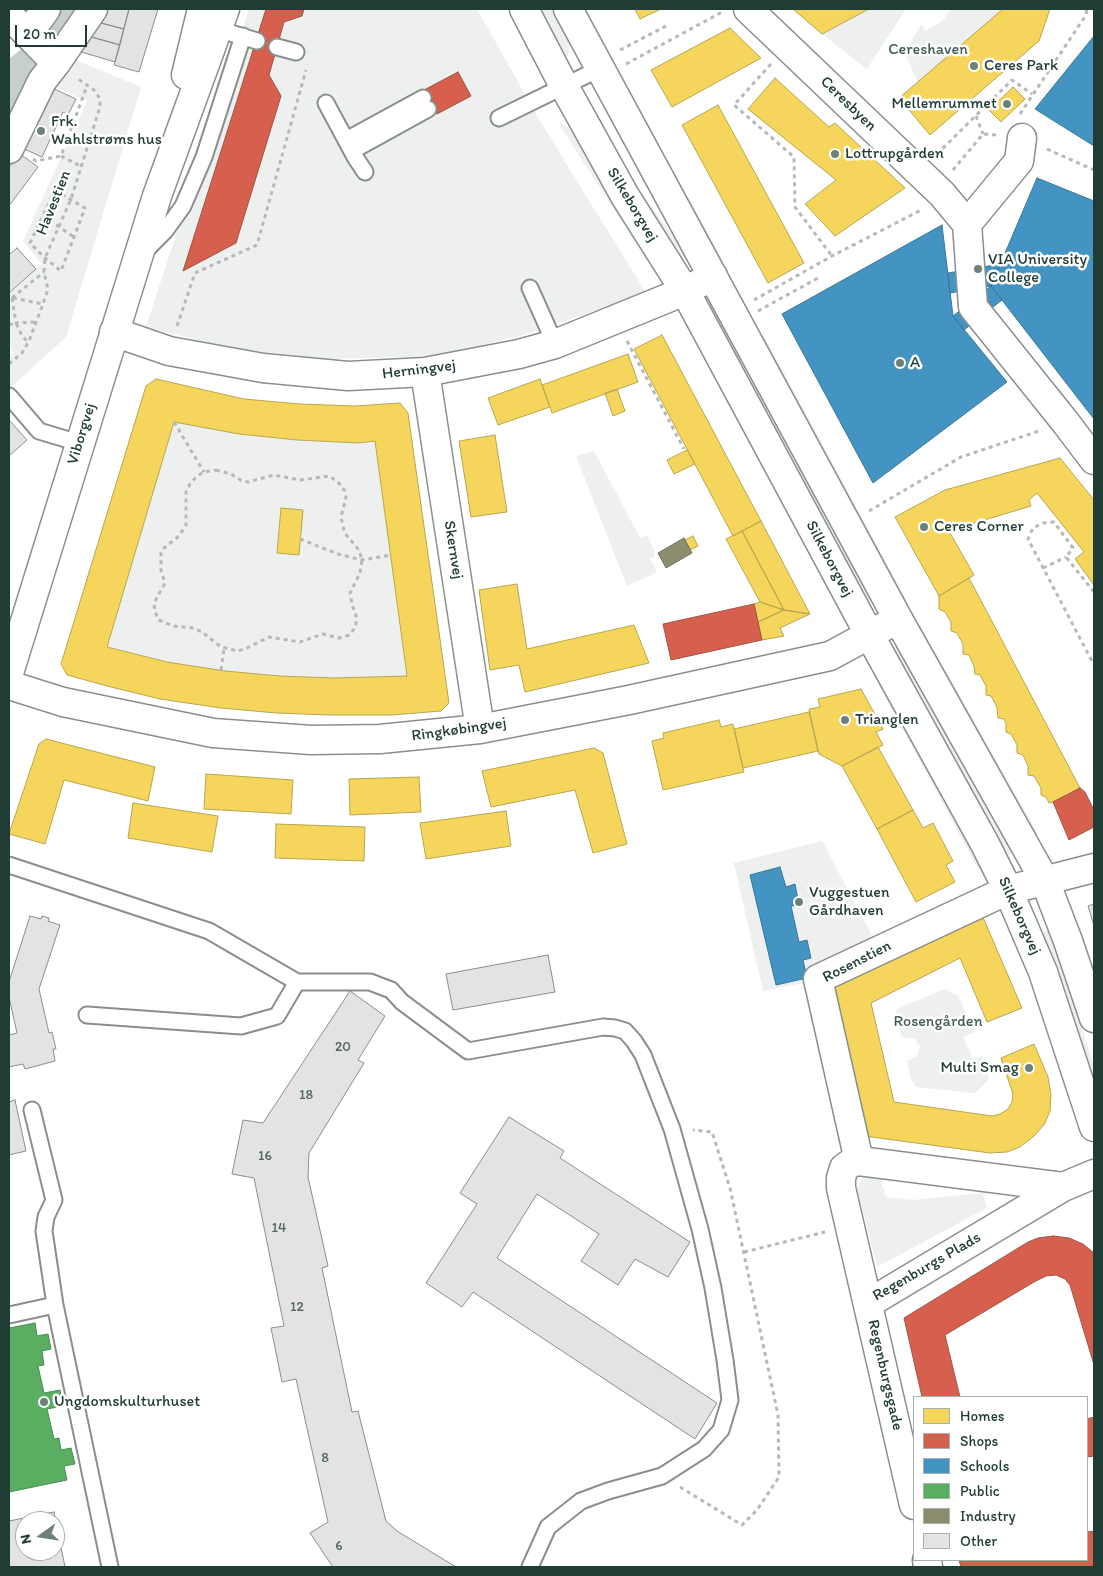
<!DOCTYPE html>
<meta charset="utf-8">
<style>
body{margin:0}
#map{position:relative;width:1103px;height:1576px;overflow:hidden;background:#fff;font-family:Itim,sans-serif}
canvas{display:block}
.frame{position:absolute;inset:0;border:10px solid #1f3d34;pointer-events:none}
.legend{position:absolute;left:913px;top:1396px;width:175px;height:165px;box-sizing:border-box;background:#fff;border:1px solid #a5b1ae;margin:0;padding:6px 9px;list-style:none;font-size:15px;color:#1f3d34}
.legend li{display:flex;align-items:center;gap:10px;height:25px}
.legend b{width:25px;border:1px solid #a5b1ae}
.north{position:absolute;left:15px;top:1511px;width:50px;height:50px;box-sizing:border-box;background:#fff;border:1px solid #a5b1ae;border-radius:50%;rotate:257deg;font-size:14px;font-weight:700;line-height:20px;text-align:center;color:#1f3d34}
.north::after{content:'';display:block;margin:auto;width:18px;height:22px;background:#6d817b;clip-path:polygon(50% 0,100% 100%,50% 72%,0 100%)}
.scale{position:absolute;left:15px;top:25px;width:72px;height:22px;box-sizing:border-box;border:2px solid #1f3d34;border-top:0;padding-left:6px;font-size:15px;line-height:18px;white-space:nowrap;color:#1f3d34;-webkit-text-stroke:4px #fff;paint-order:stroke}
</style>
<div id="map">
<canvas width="1103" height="1576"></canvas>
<div class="frame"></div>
<ul class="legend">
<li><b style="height:14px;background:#f6d55c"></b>Homes</li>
<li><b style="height:14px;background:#d6604d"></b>Shops</li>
<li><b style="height:14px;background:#4393c3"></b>Schools</li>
<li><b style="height:14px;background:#5aae61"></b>Public</li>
<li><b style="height:14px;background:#8c8c6e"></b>Industry</li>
<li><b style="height:14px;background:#e2e3e2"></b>Other</li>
</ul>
<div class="north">N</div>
<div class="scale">20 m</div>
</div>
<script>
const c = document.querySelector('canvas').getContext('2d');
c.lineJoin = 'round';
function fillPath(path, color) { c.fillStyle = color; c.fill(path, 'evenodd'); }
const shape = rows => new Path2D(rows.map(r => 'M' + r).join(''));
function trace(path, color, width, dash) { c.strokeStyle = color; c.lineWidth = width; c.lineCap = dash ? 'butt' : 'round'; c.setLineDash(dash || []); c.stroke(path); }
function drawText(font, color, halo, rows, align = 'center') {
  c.font = font + ' Itim,sans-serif'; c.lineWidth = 5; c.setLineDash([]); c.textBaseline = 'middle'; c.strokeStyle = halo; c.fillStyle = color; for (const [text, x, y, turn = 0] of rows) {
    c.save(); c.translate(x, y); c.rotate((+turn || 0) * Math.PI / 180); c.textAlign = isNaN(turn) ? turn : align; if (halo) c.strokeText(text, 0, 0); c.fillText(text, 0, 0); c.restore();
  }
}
const built = shape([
 [249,9,477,9,540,121,646,293,521,336,434,356,330,359,228,348,146,327],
 [538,9,554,9,569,37,570,44,568,56,564,57],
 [869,9,906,9,867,69,822,34],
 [950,9,1003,9,918,83,905,53,921,24,925,31,943,21],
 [73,59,141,87,66,337,9,389,9,357,14,353,9,345,9,294,42,264,23,241,87,101,51,85],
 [622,77,723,261,724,268,621,78],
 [589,103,592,105,630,176,685,253,686,257,682,260,680,259,645,205],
 [560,122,571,130,577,139,606,190,657,272,656,275,564,132,559,124],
 [711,303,713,303,873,599,868,601,710,309,709,305],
 [763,334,906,599,909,607,905,604,763,341],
 [719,382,848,623,845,620,718,386],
 [174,422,239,434,297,440,358,443,375,441,407,676,334,678,280,676,225,671,167,662,107,647],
 [594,451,640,538,647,535,654,550,655,557,650,559,657,572,627,586,576,456],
 [918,625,920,625,1038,834,1037,835,1035,835],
 [897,645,899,646,1014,853,1005,857,894,650,894,647],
 [872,669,874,669,969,843,979,863,981,869,978,869,873,674],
 [822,841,875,941,809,982,763,991,734,863],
 [1044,931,1049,931,1059,957,1094,1066,1094,1082,1069,1008,1041,934],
 [945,989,958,996,974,1032,963,1037,973,1059,982,1056,989,1079,975,1093,916,1087,911,1079,907,1061,917,1056,920,1046,915,1039,902,1037,895,1017,897,1009],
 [864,1174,879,1175,886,1197,913,1200,983,1193,987,1208,877,1267,857,1188]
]);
const water = shape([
 [59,9,84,9,9,126,9,59,44,31]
]);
const homes = shape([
 [635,9,661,9,640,19,635,9],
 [793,9,869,9,822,34,793,9],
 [1003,9,1050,9,1039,41,930,135,899,98,1003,9],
 [730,28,761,58,672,107,651,70,730,28],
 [775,78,829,127,835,123,905,188,835,236,805,204,836,180,748,109,775,78],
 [1013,87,1025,99,1001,122,989,110,1013,87],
 [718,105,804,263,768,283,682,125,718,105],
 [662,335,761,521,733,536,634,349,662,335],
 [628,354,638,382,552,413,542,385,628,354],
 [156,379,244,399,300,404,355,406,400,403,408,413,449,703,441,711,392,715,329,715,276,713,221,708,160,699,111,687,67,675,61,664,146,386,156,379],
 [174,422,239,434,297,440,358,443,375,441,407,676,334,678,280,676,225,671,167,662,107,647,174,422],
 [540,379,550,407,498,425,488,398,540,379],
 [617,389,625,411,613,416,605,393,617,389],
 [495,435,507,512,471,517,459,441,495,435],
 [687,450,695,464,674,474,667,460,687,450],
 [1060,458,1094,500,1094,585,1075,559,1084,552,1037,493,1029,500,1031,506,958,528,955,522,946,526,974,575,939,596,895,517,945,490,1060,458],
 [281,508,303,510,299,555,277,553,281,508],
 [761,521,810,614,784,610,742,531,761,521],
 [742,531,784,610,760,602,726,539,742,531],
 [693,536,698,546,690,550,685,540,693,536],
 [969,578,1080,788,1053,802,1049,803,1046,797,1041,795,1041,788,1034,776,1028,775,1028,766,1023,755,1017,753,1017,745,1011,734,1006,732,1006,723,1004,719,998,718,997,707,991,696,986,695,986,686,980,675,975,674,974,666,969,655,963,654,963,644,957,633,951,631,951,622,945,612,939,609,939,596,969,578],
 [517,584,527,649,634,625,649,663,525,692,519,665,490,670,479,590,517,584],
 [760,602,784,610,758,622,754,604,760,602],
 [784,610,810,614,780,628,784,636,762,640,758,622,784,610],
 [861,689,883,729,876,732,883,745,842,766,819,754,809,709,820,707,818,699,861,689],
 [809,712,818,751,743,768,734,729,809,712],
 [719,720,721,727,733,724,744,772,663,790,652,741,664,738,663,733,719,720],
 [46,739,155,767,148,801,64,780,45,844,9,834,39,744,46,739],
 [878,747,913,810,877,829,842,766,878,747],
 [594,748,603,753,627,844,593,853,575,790,491,807,482,771,594,748],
 [206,774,293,780,291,814,204,809,206,774],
 [419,777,421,812,350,815,349,779,419,777],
 [133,803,218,816,212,852,128,838,133,803],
 [913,810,923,828,933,823,953,861,946,865,955,882,916,902,877,829,913,810],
 [506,811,511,846,426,859,420,823,506,811],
 [276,824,365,827,364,861,275,858,276,824],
 [979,908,1022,1008,987,1022,960,958,871,1003,894,1102,992,1116,1000,1114,1008,1109,1012,1102,1013,1094,1001,1058,1034,1044,1048,1077,1051,1095,1050,1111,1044,1125,1034,1136,1020,1147,1007,1152,990,1153,864,1136,825,980,979,908]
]);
const shops = shape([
 [266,9,304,9,302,16,284,22,269,75,281,96,236,243,183,271,266,9],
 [458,72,471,96,437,114,424,90,458,72],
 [754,604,762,640,671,660,663,624,754,604],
 [1080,788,1085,792,1094,810,1094,827,1069,840,1053,802,1080,788],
 [1053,1236,1069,1238,1083,1244,1094,1253,1094,1365,1070,1285,1065,1279,1056,1275,1046,1276,1034,1282,945,1335,960,1397,922,1397,904,1318,1028,1242,1038,1238,1053,1236],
 [1094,1417,1094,1456,1087,1457,1087,1419,1094,1417],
 [1094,1531,1094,1567,961,1567,959,1560,1087,1560,1087,1532,1094,1531]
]);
const schools = shape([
 [1094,36,1094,146,1035,109,1094,36],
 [1037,178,1094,201,1094,419,991,286,1037,178],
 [942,225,953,316,1007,382,873,483,782,314,942,225],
 [1000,264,991,286,950,293,948,273,1000,264],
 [991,286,1002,300,964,330,953,316,991,286],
 [780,867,786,887,795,884,799,905,791,906,799,942,807,940,811,958,803,960,807,978,776,985,750,875,780,867]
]);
const public = shape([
 [35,1323,37,1336,48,1334,51,1349,42,1351,44,1365,38,1366,44,1393,60,1390,63,1406,47,1409,54,1439,59,1438,61,1450,71,1448,75,1464,64,1466,67,1480,9,1492,9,1328,35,1323]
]);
const industry = shape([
 [684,538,692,553,666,568,658,553,684,538]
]);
const building = shape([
 [105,9,129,9,124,29,97,22,105,9],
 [129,9,158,9,139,72,114,65,129,9],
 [97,22,124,29,120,45,88,36,97,22],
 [88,36,120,45,115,62,78,51,88,36],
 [48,86,76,99,68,115,63,112,42,157,20,147,48,86],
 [19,153,38,167,9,206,9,167,19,153],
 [17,248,36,269,9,293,9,255,17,248],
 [9,420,27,440,9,456,9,420],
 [1094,904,1094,926,1088,906,1094,904],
 [30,916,41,919,42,916,49,918,48,921,60,925,39,989,49,1033,52,1032,56,1049,53,1049,55,1061,25,1069,23,1064,9,1067,9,1035,17,1033,9,997,9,982,30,916],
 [548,955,555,992,453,1010,446,974,548,955],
 [350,991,385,1016,358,1060,364,1063,309,1153,308,1177,328,1266,322,1268,352,1412,358,1411,386,1521,397,1531,456,1567,333,1567,310,1533,328,1522,296,1379,282,1382,271,1328,284,1326,254,1178,232,1174,243,1120,263,1123,350,991],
 [15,1100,26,1151,9,1155,9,1102,15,1100],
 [509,1117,564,1151,560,1158,690,1242,668,1277,635,1259,618,1285,581,1261,599,1234,537,1194,497,1258,717,1403,695,1439,473,1292,462,1307,426,1283,477,1204,460,1193,509,1117],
 [54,1512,65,1567,9,1567,9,1521,54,1512],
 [25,1521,55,1521,55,1551,25,1551,25,1521]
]);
const path = shape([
 [620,50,666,26],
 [626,64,724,11],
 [771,64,734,105,794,157,795,207,832,256],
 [1020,114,1086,15,1087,9],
 [976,116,983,134],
 [1047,149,1094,170],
 [937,154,1012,80,1032,94],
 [61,156,82,167],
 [33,159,36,161,61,156,87,86],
 [953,170,983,134,997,135],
 [55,190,85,208,61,271,45,258,30,243,55,190],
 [43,216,74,237],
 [12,298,16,323,35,322],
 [12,298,44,272],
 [13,298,43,304],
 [754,300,832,256,923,209],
 [758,311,818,278],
 [9,325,16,323,22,336,28,342],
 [177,326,195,273,257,245,306,70],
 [627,341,684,449],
 [9,364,22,353,29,341,43,304,48,289,44,272,45,258,71,199,100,107,100,99,94,90,77,78],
 [174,422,204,472],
 [216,470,231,474,242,481,248,482,274,475,300,480,329,476,338,482,345,491,346,497,341,517,344,530,347,536,359,550,362,560,360,573,350,593,352,604,357,618,355,628,349,635,339,638,323,634,300,642,269,637,247,648,238,651,221,647,202,632,194,628,173,626,159,620,155,612,154,603,165,583,161,571,161,553,164,548,179,536,186,525,186,492,190,484,197,476,204,472,216,470],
 [869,511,961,457,1039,431],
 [300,539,338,554,362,560,391,555],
 [1043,568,1066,557],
 [1094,592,1066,557,1073,548,1054,522,1043,523,1033,528,1028,539,1094,665],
 [221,670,224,649],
 [744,1252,825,1232],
 [680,1487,742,1525,757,1510,779,1477,778,1415,730,1188,712,1132,693,1130]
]);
const lane = shape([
 [211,27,257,41],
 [277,47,296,52],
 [326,103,355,157,365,172],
 [499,118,601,68],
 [346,140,423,98],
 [352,151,428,109],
 [144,252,165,231,183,206,204,157,243,36],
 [530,288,555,344],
 [9,396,39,431,79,443],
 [9,865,209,931,297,982,370,982,391,990,402,1002,468,1051,603,1027,615,1028,625,1031,634,1041,643,1055,672,1129,700,1229,713,1288,725,1360,730,1400,721,1430,704,1449,662,1476,608,1491,581,1501,548,1527,530,1567],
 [87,1015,241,1026,277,1016,297,982],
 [32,1110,54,1200,46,1217,44,1231,55,1305,110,1567],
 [9,1315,55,1305]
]);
const street = shape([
 [748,9,942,194,967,224,973,307,1066,423,1094,460],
 [9,15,56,63,42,81,9,149],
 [28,34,46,9],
 [56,63,93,9],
 [967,224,1019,161,1022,138],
 [114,332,169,351,263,368,348,376,425,372,519,354,555,344,685,291,713,276],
 [425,372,480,729],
 [9,685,63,702,213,733,311,740,380,739,480,729,629,700,830,656,898,619],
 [859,1161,818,979,1008,890,1094,868],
 [869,1303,1063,1187,1094,1174],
 [914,1505,841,1188,841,1178,844,1168,851,1163,859,1161,1063,1187],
 [927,1560,928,1567]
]);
const secondary = shape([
 [524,9,564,86,625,196,685,291,869,634,985,844,1008,890,1043,972,1094,1127],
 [568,9,898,619,1045,881,1068,941,1094,1018],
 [186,75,202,9],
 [9,673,157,196,225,9]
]);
const markers = [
 [974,66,5,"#6d817b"],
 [1007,104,5,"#6d817b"],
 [41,131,5,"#6d817b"],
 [835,154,5,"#6d817b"],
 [978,269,5,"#6d817b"],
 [900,363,5,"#6d817b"],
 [924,527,5,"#6d817b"],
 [845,720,5,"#6d817b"],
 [799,902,5,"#6d817b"],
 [1029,1068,5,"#6d817b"],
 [44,1402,5,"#6d817b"]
];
const numberNames = [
 ["20",343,1047],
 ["18",306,1095],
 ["16",265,1156],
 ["14",279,1228],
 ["12",297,1307],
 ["8",325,1458],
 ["6",339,1546]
];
const parkNames = [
 ["Cereshaven",928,50],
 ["Rosengården",938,1022]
];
const poiNames = [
 ["Ceres Park",984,66],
 ["Mellemrummet",997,104,"right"],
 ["Frk.",51,122],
 ["Wahlstrøms hus",51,140],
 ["Lottrupgården",845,154],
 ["VIA University",988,260],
 ["College",988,278],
 ["A",910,363],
 ["Ceres Corner",934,527],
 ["Trianglen",855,720],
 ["Vuggestuen",809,893],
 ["Gårdhaven",809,911],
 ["Multi Smag",1019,1068,"right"],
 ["Ungdomskulturhuset",54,1402]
];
const streetNames = [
 ["Ceresbyen",848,104,44],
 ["Havestien",54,203,-68],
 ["Silkeborgvej",632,205,59],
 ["Herningvej",419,370,-7],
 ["Viborgvej",82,434,-73],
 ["Skernvej",453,550,81],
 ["Silkeborgvej",829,559,62],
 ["Ringkøbingvej",459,730,-8],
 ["Silkeborgvej",1019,916,66],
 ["Rosenstien",857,962,-27],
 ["Regenburgs Plads",927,1267,-30],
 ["Regenburgsgade",885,1375,77]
];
fillPath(built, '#edf0ef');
fillPath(water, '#c7cfcd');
fillPath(homes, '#f6d55c');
trace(homes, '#b6a750', 1);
fillPath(shops, '#d6604d');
trace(shops, '#9f5646', 1);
fillPath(schools, '#4393c3');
trace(schools, '#387998', 1);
fillPath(public, '#5aae61');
trace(public, '#488c54', 1);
fillPath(industry, '#8c8c6e');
trace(industry, '#6b745d', 1);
fillPath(building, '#e2e3e2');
trace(building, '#898f8d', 1);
trace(lane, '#898f8d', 19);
trace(street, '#898f8d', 31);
trace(secondary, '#898f8d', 31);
trace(path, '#b6b9b8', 3, [4, 4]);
trace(lane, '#fff', 15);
trace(street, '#fff', 28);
trace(secondary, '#fff', 28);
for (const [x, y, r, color] of markers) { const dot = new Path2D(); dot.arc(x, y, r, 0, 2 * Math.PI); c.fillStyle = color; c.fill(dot); trace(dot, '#fff', 2); }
drawText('14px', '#506660', null, numberNames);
drawText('16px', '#455e57', '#fff', parkNames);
drawText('16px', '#1f3d34', '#fff', poiNames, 'left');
drawText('16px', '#1f3d34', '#fff', streetNames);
</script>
